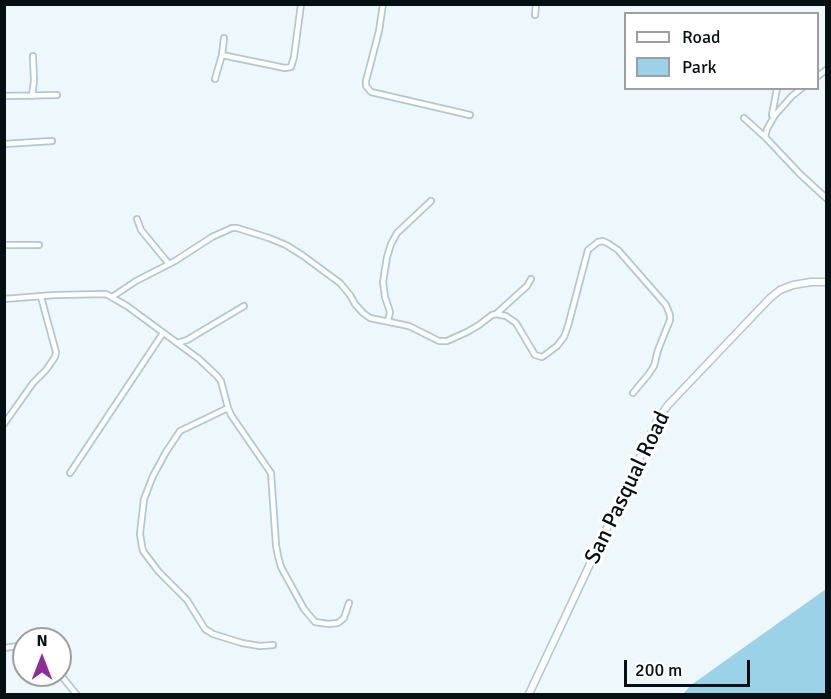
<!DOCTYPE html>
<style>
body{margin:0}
#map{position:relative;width:831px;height:699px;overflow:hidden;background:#eef8fc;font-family:Signika,sans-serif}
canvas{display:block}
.frame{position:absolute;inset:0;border:6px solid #060f12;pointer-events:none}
.legend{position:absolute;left:624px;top:12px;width:195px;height:78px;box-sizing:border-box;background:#fff;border:2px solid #9b9fa0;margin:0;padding:8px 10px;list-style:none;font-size:18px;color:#060f12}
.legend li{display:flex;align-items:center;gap:12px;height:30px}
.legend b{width:30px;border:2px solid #9b9fa0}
.north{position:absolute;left:12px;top:627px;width:60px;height:60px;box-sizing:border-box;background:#fff;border:2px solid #9b9fa0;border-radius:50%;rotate:0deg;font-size:16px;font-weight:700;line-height:24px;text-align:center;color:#060f12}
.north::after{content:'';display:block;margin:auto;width:21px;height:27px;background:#8e2e97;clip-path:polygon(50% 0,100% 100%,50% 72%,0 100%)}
.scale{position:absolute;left:624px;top:660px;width:126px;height:27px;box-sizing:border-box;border:3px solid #060f12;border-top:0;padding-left:8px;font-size:18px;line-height:21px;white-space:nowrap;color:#060f12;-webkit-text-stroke:4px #fff;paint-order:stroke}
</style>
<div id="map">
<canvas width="831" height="699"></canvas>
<div class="frame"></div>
<ul class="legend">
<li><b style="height:8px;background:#fff"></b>Road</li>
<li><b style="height:16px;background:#9cd2e8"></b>Park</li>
</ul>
<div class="north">N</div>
<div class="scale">200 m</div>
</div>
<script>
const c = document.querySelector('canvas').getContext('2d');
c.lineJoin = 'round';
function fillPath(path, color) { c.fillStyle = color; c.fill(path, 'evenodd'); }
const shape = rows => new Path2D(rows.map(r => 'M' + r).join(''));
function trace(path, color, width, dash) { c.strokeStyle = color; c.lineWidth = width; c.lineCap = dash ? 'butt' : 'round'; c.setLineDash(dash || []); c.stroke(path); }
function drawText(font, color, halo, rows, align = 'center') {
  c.font = font + ' Signika,sans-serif'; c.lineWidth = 6; c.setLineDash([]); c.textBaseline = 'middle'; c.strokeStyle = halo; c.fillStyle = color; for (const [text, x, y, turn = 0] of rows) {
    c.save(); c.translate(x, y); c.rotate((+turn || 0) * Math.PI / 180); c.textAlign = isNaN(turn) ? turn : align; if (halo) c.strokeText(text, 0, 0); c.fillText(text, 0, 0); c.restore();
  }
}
const green = shape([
 [826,589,826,694,683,694,691,685]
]);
const minor = shape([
 [383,4,379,31,366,81,366,86,371,92,470,115],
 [535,15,536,4],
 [222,55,285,68,291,67,294,57,301,4],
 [818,76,826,70],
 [215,79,222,55,224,38],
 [802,88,792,96,775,115,767,129,765,137,800,174,826,198],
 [4,96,57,95],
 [32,96,34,81,33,56],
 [772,115,777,88],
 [744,118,765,137],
 [4,144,52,141],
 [137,219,141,230,169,264],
 [4,245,39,245],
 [112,297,136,281,175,261,212,237,232,228,237,228,269,238,286,245,302,255,340,283,350,295,355,304,363,313,370,318,409,326,439,341,447,341,467,332,479,325,492,315,496,314,527,286,531,279],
 [4,299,55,295,106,294,127,306,199,359,217,376,221,381,228,408,231,415,271,473,276,545,278,556,281,567,304,609,315,622,329,624,338,623,344,618,349,603],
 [496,314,506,316,516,323,535,355,542,357,549,352,557,346,564,337,568,326,588,250,598,242,603,241,609,244,618,250,666,305,670,315,670,320,658,350,654,366,648,375,633,393],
 [388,321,390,312,385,297,383,282,387,257,391,244,397,233,431,201],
 [177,343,187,340,244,306],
 [228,408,180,431,166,452,153,476,144,499,140,534,142,546,143,551,159,572,187,600,205,629,213,634,242,643,260,646,273,645],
 [4,424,33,383,46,370,55,357,56,352,41,297],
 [70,473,163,333],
 [4,648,24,645],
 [60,674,76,694]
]);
const major = shape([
 [529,694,658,419,668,405,770,298,780,290,793,285,811,282,826,282]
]);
const streetNames = [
 ["San Pasqual Road",628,488,-64]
];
fillPath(green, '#9cd2e8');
trace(minor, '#afc8d2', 8);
trace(major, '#afc8d2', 9);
trace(minor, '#fff', 4.5);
trace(major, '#fff', 6);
drawText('22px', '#060f12', '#fff', streetNames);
</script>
